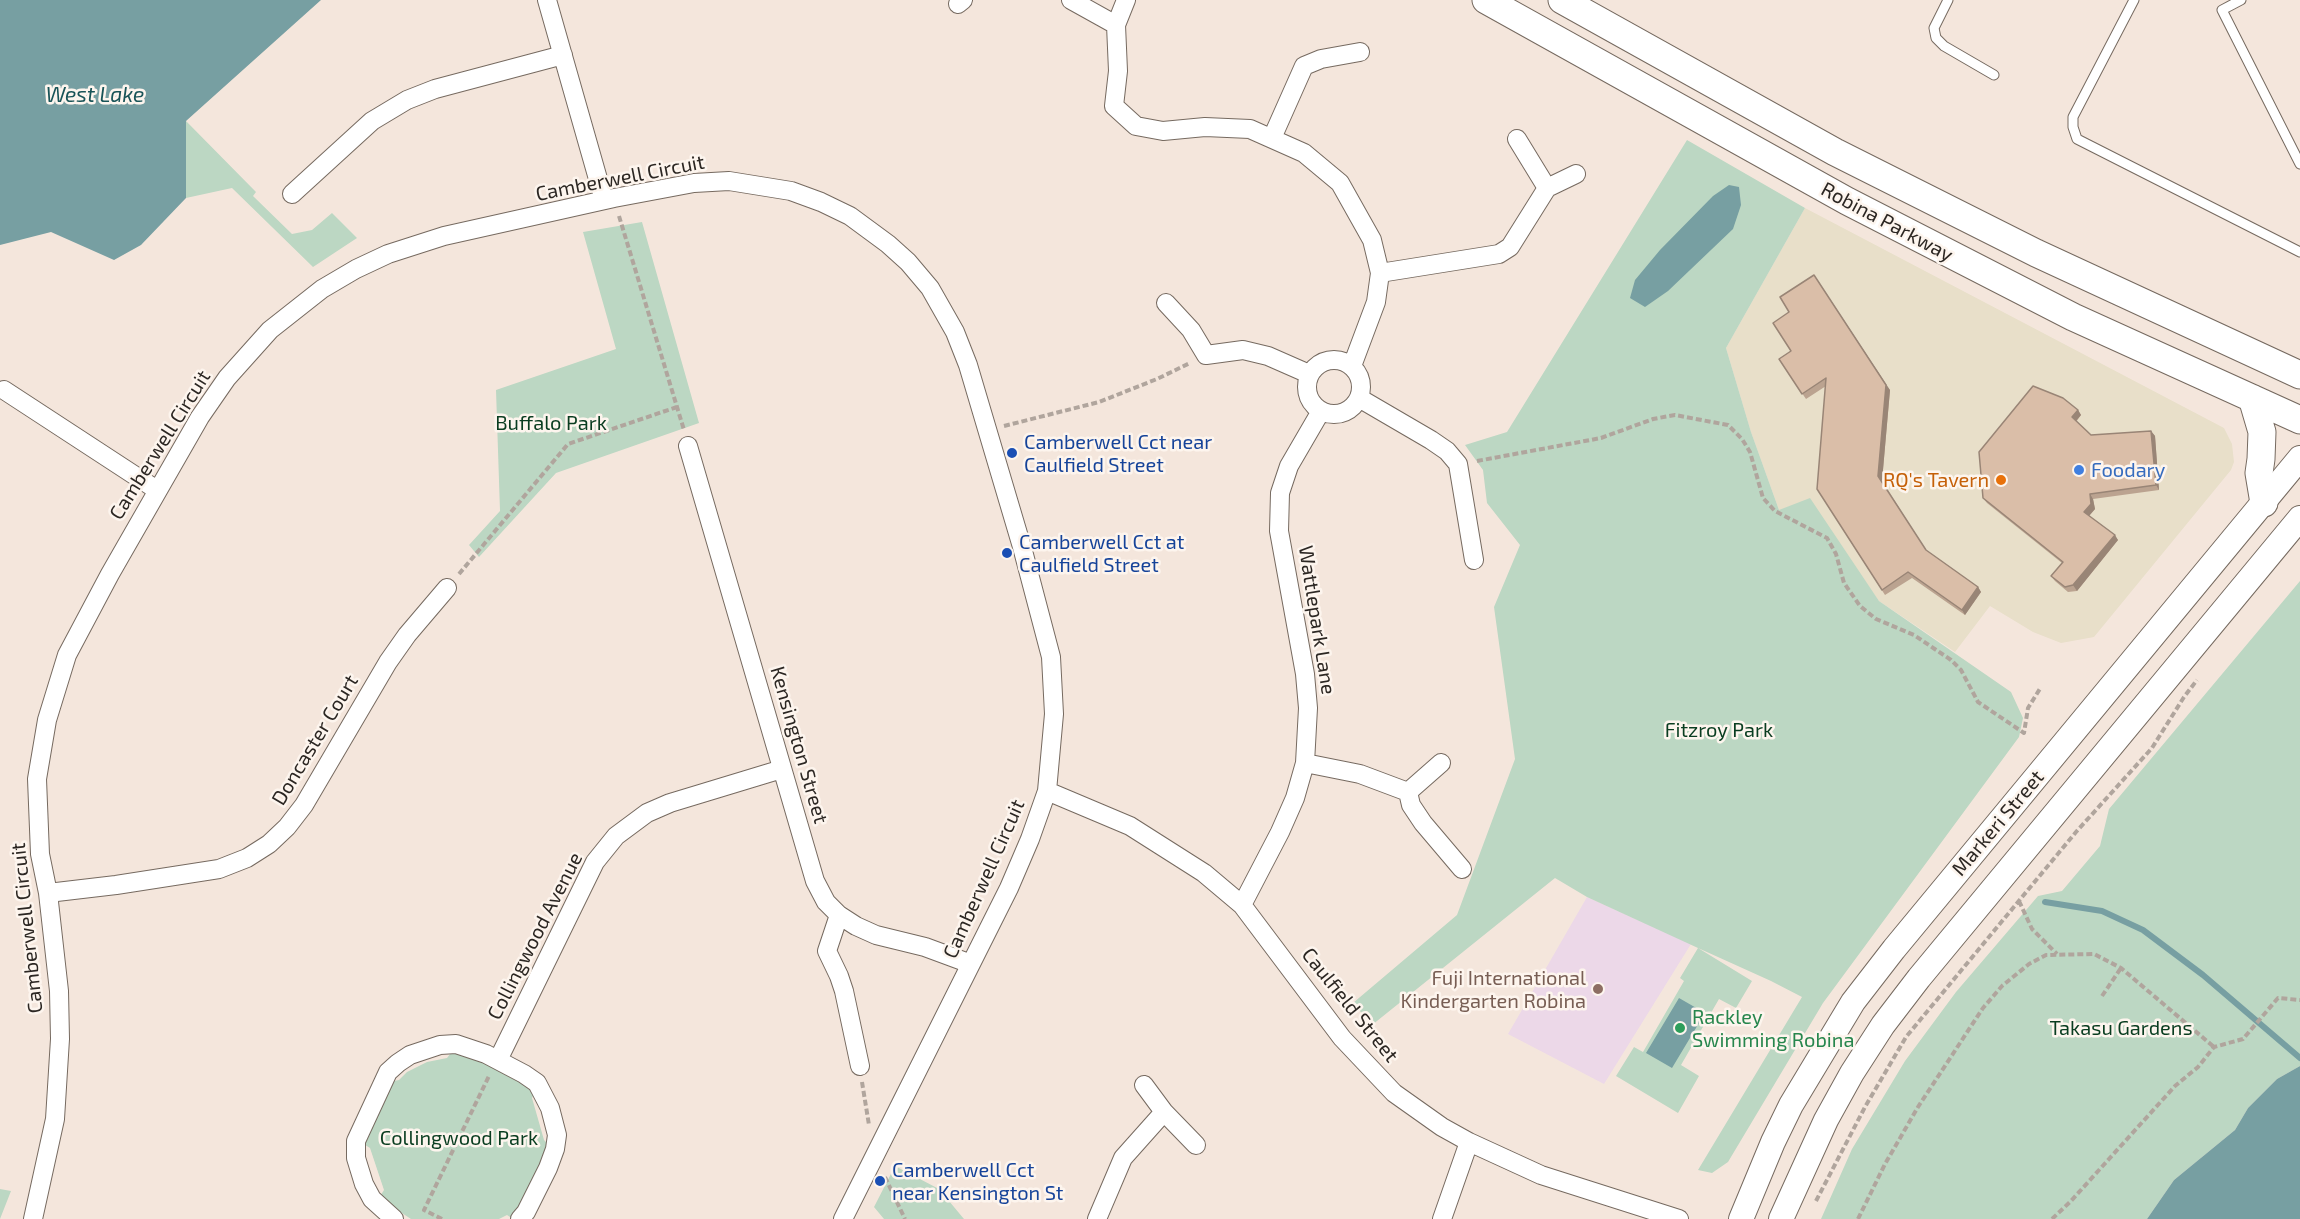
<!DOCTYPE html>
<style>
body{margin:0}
canvas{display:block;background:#f4e6dc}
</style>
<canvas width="2300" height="1219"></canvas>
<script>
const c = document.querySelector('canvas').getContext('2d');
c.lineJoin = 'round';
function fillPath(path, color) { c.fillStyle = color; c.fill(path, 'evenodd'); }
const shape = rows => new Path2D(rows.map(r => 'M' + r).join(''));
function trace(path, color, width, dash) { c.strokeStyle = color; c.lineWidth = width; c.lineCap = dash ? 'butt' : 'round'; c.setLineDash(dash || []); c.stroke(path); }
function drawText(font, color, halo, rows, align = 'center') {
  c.font = font + ' "Exo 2",sans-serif'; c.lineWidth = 5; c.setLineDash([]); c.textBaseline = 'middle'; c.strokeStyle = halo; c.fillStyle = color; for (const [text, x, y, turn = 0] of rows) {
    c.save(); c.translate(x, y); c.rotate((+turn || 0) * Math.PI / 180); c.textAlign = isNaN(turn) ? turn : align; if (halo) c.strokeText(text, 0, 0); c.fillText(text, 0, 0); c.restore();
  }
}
const commercial = shape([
 [1805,208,2224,428,2232,444,2234,462,2231,470,2094,637,2061,643,2033,632,1990,606,1955,652,1879,601,1864,580,1779,510,1751,432,1726,348]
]);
const education = shape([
 [1587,897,1691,944,1604,1084,1508,1034]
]);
const green = shape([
 [186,121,256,192,253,196,292,234,312,230,332,213,357,238,313,267,232,188,186,198],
 [1687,140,1805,208,1726,348,1751,432,1779,510,1810,498,1879,601,2011,692,2023,718,2019,737,1823,1003,1728,1162,1712,1173,1698,1170,1802,997,1771,981,1698,948,1752,981,1736,1008,1719,999,1681,1065,1699,1076,1678,1113,1616,1076,1634,1047,1643,1052,1684,981,1680,978,1698,948,1587,897,1555,878,1372,1025,1353,1003,1457,915,1515,759,1494,607,1520,545,1487,503,1483,470,1465,445,1507,432],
 [642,222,699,423,556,473,479,557,469,545,500,511,496,390,616,349,583,232],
 [2300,581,2300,1066,2277,1079,2248,1108,2235,1130,2174,1180,2147,1219,1821,1219,1852,1149,1905,1061,1956,992,2038,896,2062,891,2100,846,2109,809],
 [454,1049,512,1073,535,1092,532,1098,544,1140,550,1146,513,1219,507,1215,499,1219,411,1219,379,1198,384,1190,370,1148,362,1143,389,1082,399,1080,407,1072,427,1062,447,1058],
 [895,1166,939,1189,964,1219,884,1219,874,1207],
 [0,1189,11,1191,0,1219]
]);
const water = shape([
 [0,0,321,0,186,121,186,198,141,245,114,260,51,232,0,245],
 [1729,185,1739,187,1741,205,1733,229,1668,291,1645,307,1630,298,1635,280,1660,250,1713,196],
 [1679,998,1705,1013,1672,1068,1646,1053],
 [2300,1066,2300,1219,2147,1219,2174,1180,2235,1130,2248,1108,2277,1079]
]);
const stream = shape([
 [2045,902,2102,911,2143,930,2203,975,2300,1058]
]);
const path = shape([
 [619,216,684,430],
 [1004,426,1099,402,1157,379,1190,363],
 [1477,461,1601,438,1653,419,1675,415,1728,425,1742,439,1750,452,1763,498,1775,511,1827,538,1836,554,1844,583,1860,606,1876,619,1914,635,1951,660,1961,670,1978,702,2024,733,2028,708,2041,687],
 [459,574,568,444,677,407],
 [2019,901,2032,929,2057,954],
 [2102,996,2121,968],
 [862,1082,869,1125],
 [885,1177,905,1219],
 [1816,1201,1865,1107,1906,1037,2076,832,2152,748,2184,697,2197,680],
 [442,1219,424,1210,489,1076],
 [1858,1219,1885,1164,1918,1107,1983,1008,2002,986,2029,964,2046,955,2094,954,2121,968,2214,1047],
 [2052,1219,2071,1201,2175,1086,2198,1067,2214,1047,2243,1039,2278,998,2300,1000]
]);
const lane = shape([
 [1948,0,1934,28,1936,38,1944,46,1994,75],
 [2134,0,2073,117,2073,127,2077,139,2300,252],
 [2241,0,2222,10,2300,164]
]);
const street = shape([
 [547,0,604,200],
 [1071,0,1116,25],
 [1126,0,1116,25,1118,71,1114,106,1136,126,1163,131,1205,127,1250,129,1304,153,1340,183,1372,240,1380,273,1376,302,1352,366],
 [958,4,963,0],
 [1272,138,1304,66,1321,59,1360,52],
 [1547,188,1576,174],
 [292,194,372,121,407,100,435,89,563,55],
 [1380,273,1499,254,1510,247,1547,188,1517,139],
 [1166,303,1191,330,1206,355,1243,350,1268,356,1309,374],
 '1307 387a27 27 0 1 1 54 0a27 27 0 1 1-54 0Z',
 [4,390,157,490],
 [1359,398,1431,440,1447,451,1458,464,1474,560],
 [688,446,815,881,826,902,839,915,856,926,876,935,925,947,971,964],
 [1305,763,1360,774,1408,792,1411,805,1423,823,1462,869],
 [1047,791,1130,826,1204,873,1242,905,1342,1038,1394,1093,1442,1127,1469,1142,1541,1175,1679,1219],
 [1408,792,1441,763],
 [48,893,116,885,219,869,247,858,269,844,287,827,304,805,388,662,407,635,447,588],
 [1242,905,1280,832,1295,798,1305,763,1308,708,1305,674,1279,531,1280,493,1289,466,1321,411],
 [839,915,827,951,839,976,844,991,860,1066],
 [498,1060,595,862,616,836,647,813,670,803,782,769],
 [1144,1085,1164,1112,1196,1145],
 [33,1219,55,1119,60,1039,59,991,48,893,40,854,37,779,47,720,67,655,110,574,200,417,227,378,270,330,322,289,356,269,388,254,444,236,614,198,694,183,729,181,791,191,821,202,850,216,888,244,908,262,930,288,955,332,968,365,1022,547,1051,657,1054,714,1047,791,1030,839,1009,888,843,1219],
 [394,1219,372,1199,364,1184,356,1158,356,1141,388,1072,398,1063,410,1055,440,1045,456,1044,486,1054,524,1074,537,1083,550,1108,557,1135,555,1149,548,1168,526,1212,520,1219],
 [1097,1219,1123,1158,1164,1112],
 [1442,1219,1469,1142]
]);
const secondary = shape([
 [1741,1219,1773,1142,1791,1105,1853,1002,1894,949,2300,458],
 [1781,1219,1826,1120,1852,1073,1883,1025,1919,978,2300,518]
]);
const primary = shape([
 [1486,0,1847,201,2073,317,2300,420],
 [1562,0,1835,152,2036,253,2300,375],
 [2252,398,2262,432,2261,459,2259,473,2264,503]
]);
const wall = shape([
 [1789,312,1890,390,1882,481,1926,550,1978,587,1981,592,1965,615,1912,578,1885,595,1817,489,1826,386,1806,399,1779,359,1791,351],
 [2078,410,2081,415,2076,422,2091,435,2151,431,2155,436,2159,490,2093,499,2095,509,2089,516,2118,540,2077,591,2068,592,2055,581,2051,576,2062,563,1987,503,1983,498]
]);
const shadedWall = shape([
 [1814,275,1890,390,1882,481,1878,476],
 [2078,410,2081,415,2075,422,2072,417],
 [2151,431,2155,436,2159,490,2156,485],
 [2090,494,2093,499,2095,509,2088,517,2084,512],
 [2115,535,2118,540,2077,591,2073,585],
 [1978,587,1981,592,1965,615,1962,610]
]);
const building = shape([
 [1814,275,1886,385,1878,476,1926,550,1978,587,1962,610,1908,572,1882,590,1817,489,1826,378,1802,394,1779,359,1791,351,1773,323,1789,312,1780,297,1814,275],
 [2033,386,2063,398,2078,410,2072,417,2091,435,2151,431,2156,485,2090,494,2091,504,2084,512,2115,535,2073,585,2065,587,2051,576,2063,562,1983,498,1979,452,2033,386]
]);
const markers = [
 [1012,453,6,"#1a4fb4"],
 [2079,470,6,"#3f7fe0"],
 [2001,480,6,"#e8710a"],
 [1007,553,6,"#1a4fb4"],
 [1598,989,6,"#8d6e63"],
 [1680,1028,6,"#2e9e5b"],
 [880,1181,6,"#1a4fb4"]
];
const streetNames = [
 ["Camberwell Circuit",620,178,-11],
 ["Robina Parkway",1887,222,28],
 ["Camberwell Circuit",160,445,-58],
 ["Wattlepark Lane",1317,620,81],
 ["Doncaster Court",315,740,-59],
 ["Kensington Street",799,745,74],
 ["Markeri Street",1998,823,-50],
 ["Camberwell Circuit",984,879,-66],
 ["Camberwell Circuit",27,928,-96],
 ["Collingwood Avenue",535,936,-63],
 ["Caulfield Street",1350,1005,51]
];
const parkNames = [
 ["Buffalo Park",551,423],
 ["Fitzroy Park",1719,730],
 ["Takasu Gardens",2121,1028],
 ["Collingwood Park",459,1138]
];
const transitNames = [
 ["Camberwell Cct near",1024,442],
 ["Caulfield Street",1024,465],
 ["Camberwell Cct at",1019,542],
 ["Caulfield Street",1019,565],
 ["Camberwell Cct",892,1170],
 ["near Kensington St",892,1193]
];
const shopNames = [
 ["Foodary",2091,470]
];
const foodNames = [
 ["RQ's Tavern",1989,480]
];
const educationNames = [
 ["Fuji International",1586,978],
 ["Kindergarten Robina",1586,1001]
];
const leisureNames = [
 ["Rackley",1692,1017],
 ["Swimming Robina",1692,1040]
];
const waterNames = [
 ["West Lake",95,95]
];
fillPath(commercial, '#e8dfc9');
fillPath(education, '#ecd8e8');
fillPath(green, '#bcd7c3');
fillPath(water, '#779fa2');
trace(stream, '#779fa2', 6);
trace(lane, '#766a60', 11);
trace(street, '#766a60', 20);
trace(secondary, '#766a60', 26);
trace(primary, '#766a60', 29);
trace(path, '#b0a59d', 4, [6, 3]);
trace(lane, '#fff', 9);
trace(street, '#fff', 18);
trace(secondary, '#fff', 24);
trace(primary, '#fff', 27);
fillPath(wall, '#bba390');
fillPath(shadedWall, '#998576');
fillPath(building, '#dabea8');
trace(building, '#998576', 1.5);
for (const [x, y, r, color] of markers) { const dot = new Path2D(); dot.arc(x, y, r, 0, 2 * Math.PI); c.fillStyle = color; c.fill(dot); trace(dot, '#fdf5ee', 2); }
drawText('20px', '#2c2723', '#fdf5ee', streetNames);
drawText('20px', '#093d20', '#fdf5ee', parkNames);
drawText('20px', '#164399', '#fdf5ee', transitNames, 'left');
drawText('20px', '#366cbe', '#fdf5ee', shopNames, 'left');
drawText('20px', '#c56008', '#fdf5ee', foodNames, 'right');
drawText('20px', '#785e54', '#fdf5ee', educationNames, 'right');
drawText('20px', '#27864d', '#fdf5ee', leisureNames, 'left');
drawText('italic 21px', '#195458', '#fdf5ee', waterNames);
</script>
